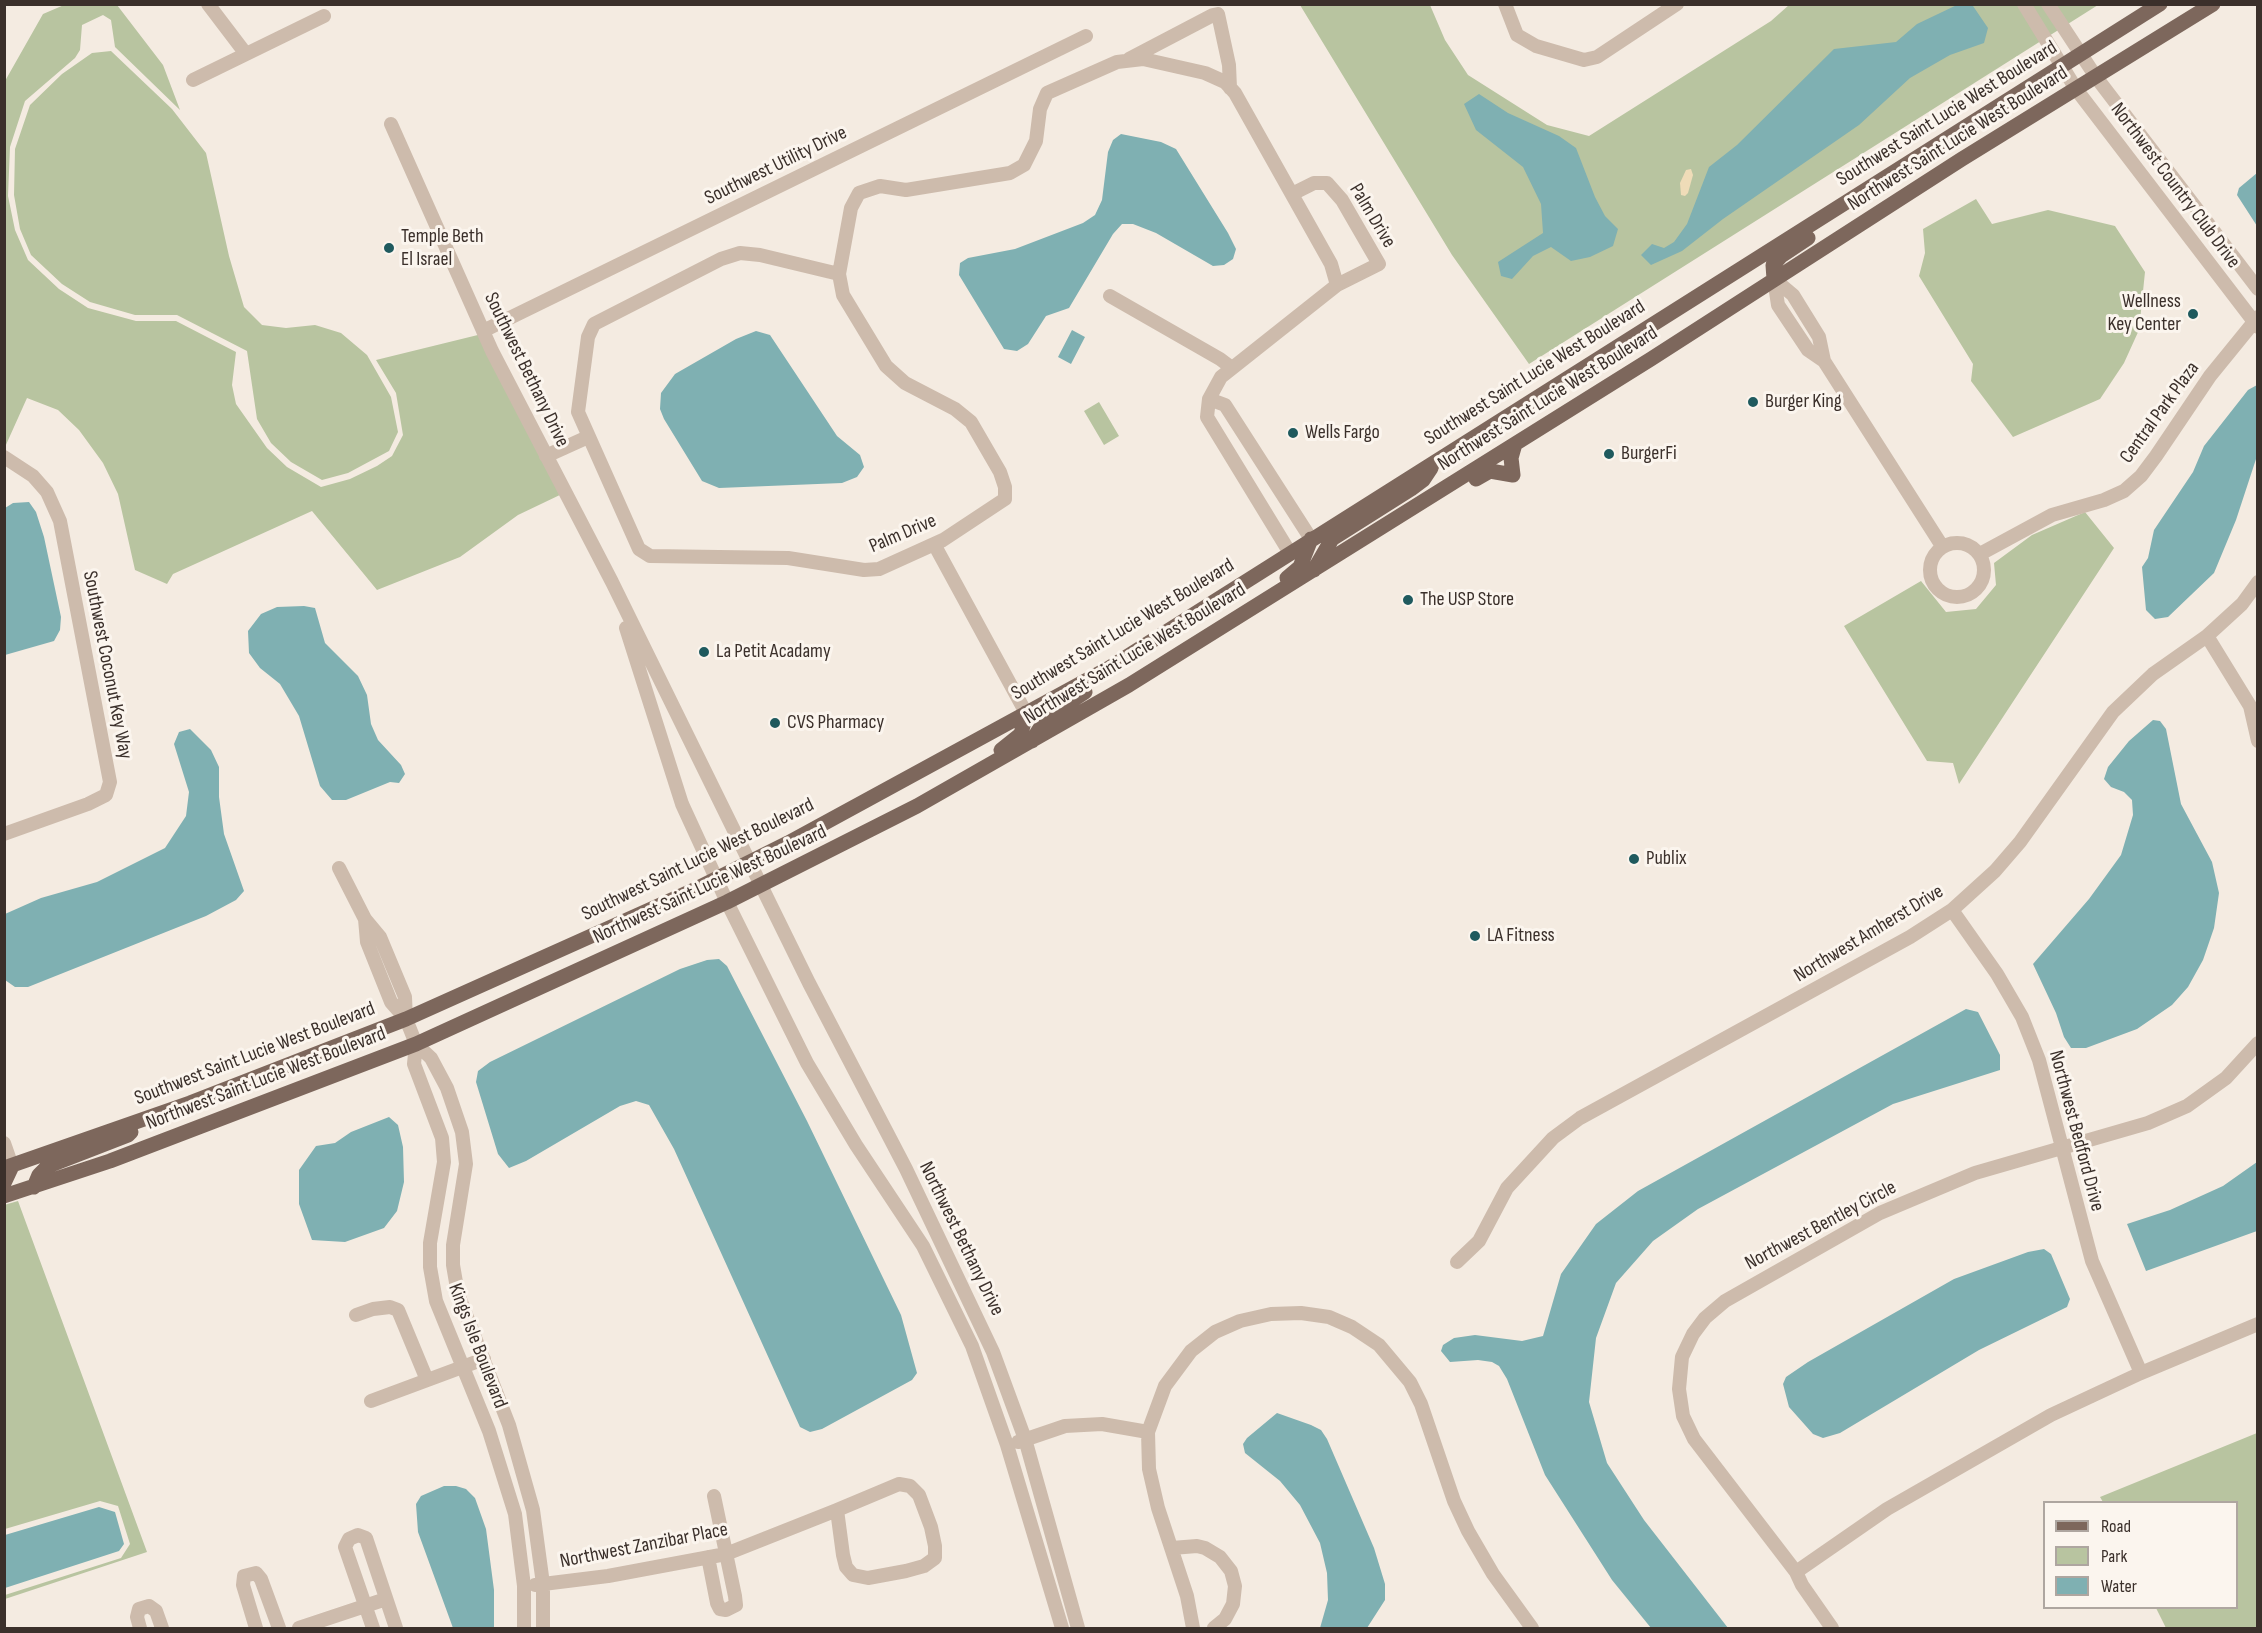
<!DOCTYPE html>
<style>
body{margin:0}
#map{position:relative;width:2262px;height:1633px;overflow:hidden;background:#f4ebe1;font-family:"Sofia Sans Condensed",sans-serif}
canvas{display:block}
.frame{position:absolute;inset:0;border:6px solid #3b302b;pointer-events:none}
.legend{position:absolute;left:2043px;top:1501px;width:195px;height:108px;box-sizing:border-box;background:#fbf5ee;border:2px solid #aea6a0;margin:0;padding:8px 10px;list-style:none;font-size:18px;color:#3b302b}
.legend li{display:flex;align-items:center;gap:12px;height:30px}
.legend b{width:30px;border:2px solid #aea6a0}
</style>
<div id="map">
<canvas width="2262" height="1633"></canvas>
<div class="frame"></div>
<ul class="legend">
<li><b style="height:8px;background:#7d675c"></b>Road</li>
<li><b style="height:16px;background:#b8c4a0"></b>Park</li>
<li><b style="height:16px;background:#7fb0b2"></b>Water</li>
</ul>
</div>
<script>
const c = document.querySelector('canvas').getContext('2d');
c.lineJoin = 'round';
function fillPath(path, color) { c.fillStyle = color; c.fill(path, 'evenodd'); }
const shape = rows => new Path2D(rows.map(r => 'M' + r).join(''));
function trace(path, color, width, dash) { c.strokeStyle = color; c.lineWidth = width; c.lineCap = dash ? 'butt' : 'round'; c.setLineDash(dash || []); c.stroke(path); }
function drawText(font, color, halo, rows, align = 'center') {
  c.font = font + ' "Sofia Sans Condensed",sans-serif'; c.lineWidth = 6; c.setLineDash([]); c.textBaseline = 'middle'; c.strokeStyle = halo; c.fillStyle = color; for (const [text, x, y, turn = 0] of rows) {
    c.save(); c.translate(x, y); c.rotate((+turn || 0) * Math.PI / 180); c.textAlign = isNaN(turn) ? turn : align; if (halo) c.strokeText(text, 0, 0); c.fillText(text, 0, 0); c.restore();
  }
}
const green = shape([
 [64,5,117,5,163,65,180,110,115,47,111,20,103,15,82,25,80,50,75,58,25,101,10,147,8,196,15,230,28,260,59,289,88,308,136,321,176,321,236,352,232,385,236,404,267,448,287,467,321,487,350,479,377,466,392,456,403,435,396,393,376,360,490,332,564,493,518,515,460,557,377,590,312,511,173,574,167,584,135,570,118,494,103,463,79,430,58,410,27,398,5,447,5,81,43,14],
 [1300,5,1430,5,1445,40,1468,75,1547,125,1589,136,1771,21,1789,5,2098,5,1529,364,1452,255],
 [111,51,172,109,206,153,229,256,244,307,262,325,286,328,315,325,341,333,367,355,391,397,398,432,389,451,348,473,322,480,291,462,271,443,257,419,247,351,177,315,135,315,90,302,62,284,31,255,20,229,14,195,15,149,30,105,62,74,92,53],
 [1976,199,1992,224,2048,210,2115,226,2145,272,2139,330,2124,363,2100,399,2013,437,1971,381,1973,364,1919,276,1925,253,1923,229],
 [1099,402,1119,436,1104,445,1084,411],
 [2085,512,2114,548,1959,784,1953,763,1927,761,1844,626,1921,581,1946,612,1976,609,1996,585,1994,563,2032,535],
 [18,1201,147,1552,5,1599,5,1595,121,1558,130,1544,118,1506,100,1501,5,1529,4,1205],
 [2257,1433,2257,1628,2166,1628,2156,1608,2236,1608,2236,1502,2103,1502,2100,1497]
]);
const sand = shape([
 [1691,169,1693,175,1688,193,1685,196,1681,195,1680,183,1686,170]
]);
const water = shape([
 [1959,4,1973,6,1988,28,1984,43,1950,55,1910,78,1859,125,1723,219,1682,251,1651,265,1641,255,1652,244,1664,248,1674,242,1687,224,1709,167,1737,145,1834,49,1896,42,1917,24],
 [1479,94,1508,113,1559,136,1576,148,1595,197,1605,216,1618,229,1613,246,1590,257,1571,261,1551,247,1533,256,1512,279,1501,276,1498,262,1543,233,1541,204,1523,167,1476,130,1464,104],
 [1121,134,1161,142,1176,149,1228,233,1236,249,1233,259,1224,265,1213,266,1156,233,1133,224,1122,224,1113,234,1069,308,1046,316,1028,344,1017,351,1004,349,959,275,960,263,968,258,1015,249,1083,223,1095,215,1102,200,1108,152,1113,140],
 [2257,173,2257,226,2237,195,2239,188],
 [1072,330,1085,337,1071,364,1058,357],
 [756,331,770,335,837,436,860,455,864,467,857,477,842,483,719,488,702,481,664,419,660,409,661,393,675,374,736,339],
 [2257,385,2257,456,2236,520,2214,573,2168,617,2155,619,2146,610,2142,567,2148,558,2154,530,2193,472,2204,446,2248,390],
 [29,502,36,512,44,537,61,617,60,630,54,641,5,655,5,508,13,503],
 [304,606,315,608,325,643,358,676,367,695,371,724,378,740,401,765,405,774,399,783,390,782,346,800,332,800,320,786,299,716,280,684,260,668,249,653,248,631,261,614,277,607],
 [2153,720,2160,721,2166,729,2181,804,2212,862,2219,893,2214,928,2203,960,2188,987,2172,1005,2137,1029,2086,1048,2071,1048,2064,1037,2056,1013,2033,964,2089,899,2121,855,2133,815,2132,800,2124,792,2111,787,2104,779,2108,767,2129,741],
 [190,729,211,750,219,767,219,797,224,834,244,891,236,900,206,916,28,987,15,987,5,980,5,914,41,898,97,882,165,848,186,816,189,792,174,744,179,732],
 [719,959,727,966,807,1121,901,1315,917,1373,912,1380,822,1429,810,1432,800,1427,674,1149,649,1105,636,1101,620,1106,526,1161,509,1168,498,1154,476,1082,478,1071,490,1062,680,969,707,960],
 [1966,1009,1978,1012,2000,1055,2000,1070,1893,1104,1698,1209,1653,1241,1616,1283,1596,1338,1589,1402,1607,1463,1644,1520,1728,1628,1651,1628,1612,1580,1545,1475,1507,1379,1499,1366,1492,1362,1478,1360,1450,1362,1441,1351,1443,1345,1454,1338,1475,1335,1522,1341,1543,1336,1561,1274,1596,1224,1638,1191],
 [389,1117,398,1125,403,1147,404,1182,397,1211,384,1228,345,1242,312,1240,299,1204,299,1170,316,1146,335,1143,351,1132],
 [2257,1162,2257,1231,2146,1271,2127,1224,2170,1210,2223,1186],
 [2044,1249,2051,1254,2070,1299,2067,1307,1979,1350,1840,1433,1823,1438,1813,1434,1789,1407,1783,1384,1786,1377,1808,1362,1954,1279,2028,1252],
 [1277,1413,1311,1425,1321,1430,1327,1439,1374,1548,1385,1584,1385,1600,1367,1628,1320,1628,1328,1600,1327,1573,1320,1543,1300,1505,1280,1481,1245,1453,1243,1444,1247,1438],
 [444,1486,456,1486,466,1489,475,1498,486,1529,494,1590,494,1628,453,1628,418,1532,416,1504,421,1496],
 [99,1507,115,1512,124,1544,119,1551,5,1588,5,1535]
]);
const minor = shape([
 [208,4,246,54],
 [1505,4,1517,35,1536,46,1584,60,1597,57,1677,4],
 [2024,4,2076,89,2258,327],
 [2048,4,2096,77,2258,289],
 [1129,59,1213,15,1218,14,1229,65,1230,88],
 [193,80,324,16],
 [391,124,492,351,612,582,809,983,906,1169,993,1352,1025,1439,1078,1628],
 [1292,194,1314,183,1327,183,1342,200,1379,264,1337,285],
 [839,274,760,255,740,253,721,259,594,324,588,337,578,412,639,549,650,556,788,558,864,570,879,569,943,540,1005,499,1005,487,1000,472,971,422,955,409,905,383,886,366,843,295,839,274,851,208,859,193,880,186,906,190,1010,173,1024,165,1036,141,1040,109,1047,93,1117,62,1143,59,1205,73,1225,82,1235,93,1331,264,1337,285,1221,377,1209,399,1207,417,1290,553],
 [1774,279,1793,295,1819,337,1824,361,1942,546],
 [1774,279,1778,305,1808,350,1824,361],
 [1110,296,1220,359,1232,368],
 [483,331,1086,36],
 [1209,399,1225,405,1311,539],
 [546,456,588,437],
 [4,457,33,476,47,492,60,521,110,782,106,795,88,804,4,834],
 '1930 570a27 27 0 1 1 54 0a27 27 0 1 1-54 0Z',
 [934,544,1026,713],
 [1980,554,2052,515,2104,500,2124,491,2141,476,2156,456,2210,376,2258,317],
 [626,628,682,804,727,902,807,1063,856,1145,923,1246,972,1346,1007,1445,1062,1628],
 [2207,636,2250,706,2258,741],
 [339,868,365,919,380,937,405,997,406,1019,416,1044,431,1058,447,1088,462,1132,466,1164,453,1245,453,1265,458,1294,509,1425,533,1510,543,1584,543,1628],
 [1952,910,1997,974,2022,1017,2039,1060,2092,1261,2141,1373],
 [365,919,367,942,391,1002,406,1019],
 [2258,1043,2226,1078,2187,1106,2148,1123,1975,1173,1880,1213,1725,1301,1705,1318,1693,1334,1682,1357,1679,1389,1683,1416,1694,1439,1796,1572,1887,1509,2051,1415,2141,1373,2258,1324],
 [416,1044,414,1064,442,1138,444,1162,430,1243,430,1267,436,1301,489,1431,515,1514,524,1586,524,1628],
 [4,1143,12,1166],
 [1457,1262,1479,1241,1507,1188,1553,1138,1580,1118,1910,937,1952,910,1995,871,2020,842,2113,712,2153,674,2207,636,2242,604,2258,582],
 [356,1315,373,1309,390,1307,398,1310,427,1380],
 [371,1401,484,1359],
 [1018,1442,1065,1426,1102,1424,1148,1432],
 [899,1484,910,1486,919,1495,931,1527,935,1546,935,1558,924,1566,906,1571,868,1578,853,1575,846,1567,843,1555,837,1510,899,1484],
 [1172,1548,1197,1546,1205,1548,1220,1557,1231,1571,1235,1586,1233,1604,1225,1619,1214,1628],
 [708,1557,717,1603,720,1609,726,1610,736,1605,735,1596,714,1496],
 [1796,1572,1802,1585,1832,1628],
 [535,1585,608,1576,726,1554,837,1510],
 [140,1628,137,1617,139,1609,149,1606,156,1611,162,1628],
 [256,1628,243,1585,244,1576,256,1573,261,1579,279,1628],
 [299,1628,386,1599],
 [373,1628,345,1547,349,1539,358,1535,366,1538,396,1628],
 [1193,1628,1187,1596,1158,1508,1149,1469,1148,1432,1165,1386,1191,1351,1215,1332,1240,1321,1271,1314,1301,1313,1329,1317,1352,1327,1379,1345,1410,1382,1421,1404,1454,1501,1468,1531,1493,1574,1532,1628]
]);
const major = shape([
 [1774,279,1773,265,1781,256,1808,238],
 [1476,479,1490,471,1513,475,1511,458,1515,444],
 [1314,570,1332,539,1411,489,1423,480,1431,468],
 [1287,578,1300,567,1311,539],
 [1032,741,1047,717,1085,692],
 [1001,750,1021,734,1026,713],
 [4,1168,190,1103,406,1019,696,889,788,843,1109,668,2160,4],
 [4,1183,12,1166],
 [34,1187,39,1175,48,1166,128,1135,131,1132],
 [4,1196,110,1161,416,1044,727,902,917,806,1129,685,1651,359,1962,159,2213,4]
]);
const markers = [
 [389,248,6,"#1f5a5e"],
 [2193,314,6,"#1f5a5e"],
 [1753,402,6,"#1f5a5e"],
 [1293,433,6,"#1f5a5e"],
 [1609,454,6,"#1f5a5e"],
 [1408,600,6,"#1f5a5e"],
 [704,652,6,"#1f5a5e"],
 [775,723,6,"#1f5a5e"],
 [1634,859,6,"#1f5a5e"],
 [1475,936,6,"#1f5a5e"]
];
const streetNames = [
 ["Southwest Saint Lucie West Boulevard",1947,114,-32],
 ["Northwest Saint Lucie West Boulevard",1958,139,-32],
 ["Southwest Utility Drive",776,166,-26],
 ["Northwest Country Club Drive",2175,186,53],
 ["Palm Drive",1372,216,59],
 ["Southwest Bethany Drive",526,370,64],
 ["Southwest Saint Lucie West Boulevard",1535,373,-32],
 ["Northwest Saint Lucie West Boulevard",1548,399,-32],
 ["Central Park Plaza",2160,413,-54],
 ["Palm Drive",903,534,-23],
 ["Southwest Saint Lucie West Boulevard",1123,630,-31],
 ["Northwest Saint Lucie West Boulevard",1135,654,-31],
 ["Southwest Coconut Key Way",107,665,79],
 ["Southwest Saint Lucie West Boulevard",698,860,-26],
 ["Northwest Saint Lucie West Boulevard",710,885,-25],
 ["Northwest Amherst Drive",1869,934,-31],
 ["Southwest Saint Lucie West Boulevard",255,1054,-21],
 ["Northwest Saint Lucie West Boulevard",266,1079,-21],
 ["Northwest Bedford Drive",2076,1131,75],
 ["Northwest Bentley Circle",1821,1226,-28],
 ["Northwest Bethany Drive",961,1239,64],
 ["Kings Isle Boulevard",477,1346,69],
 ["Northwest Zanzibar Place",644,1546,-11]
];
const poiNames = [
 ["Temple Beth",401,237],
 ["El Israel",401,260],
 ["Wellness",2181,302,"right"],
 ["Key Center",2181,325,"right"],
 ["Burger King",1765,402],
 ["Wells Fargo",1305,433],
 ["BurgerFi",1621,454],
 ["The USP Store",1420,600],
 ["La Petit Acadamy",716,652],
 ["CVS Pharmacy",787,723],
 ["Publix",1646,859],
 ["LA Fitness",1487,936]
];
fillPath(green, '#b8c4a0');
fillPath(sand, '#efdcb8');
fillPath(water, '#7fb0b2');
trace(minor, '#cdbbac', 14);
trace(major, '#7d675c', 15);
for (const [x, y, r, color] of markers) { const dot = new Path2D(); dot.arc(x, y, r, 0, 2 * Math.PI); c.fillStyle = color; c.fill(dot); trace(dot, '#fbf5ee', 2); }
drawText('20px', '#3b302b', '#fbf5ee', streetNames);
drawText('20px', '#3b302b', '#fbf5ee', poiNames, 'left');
</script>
